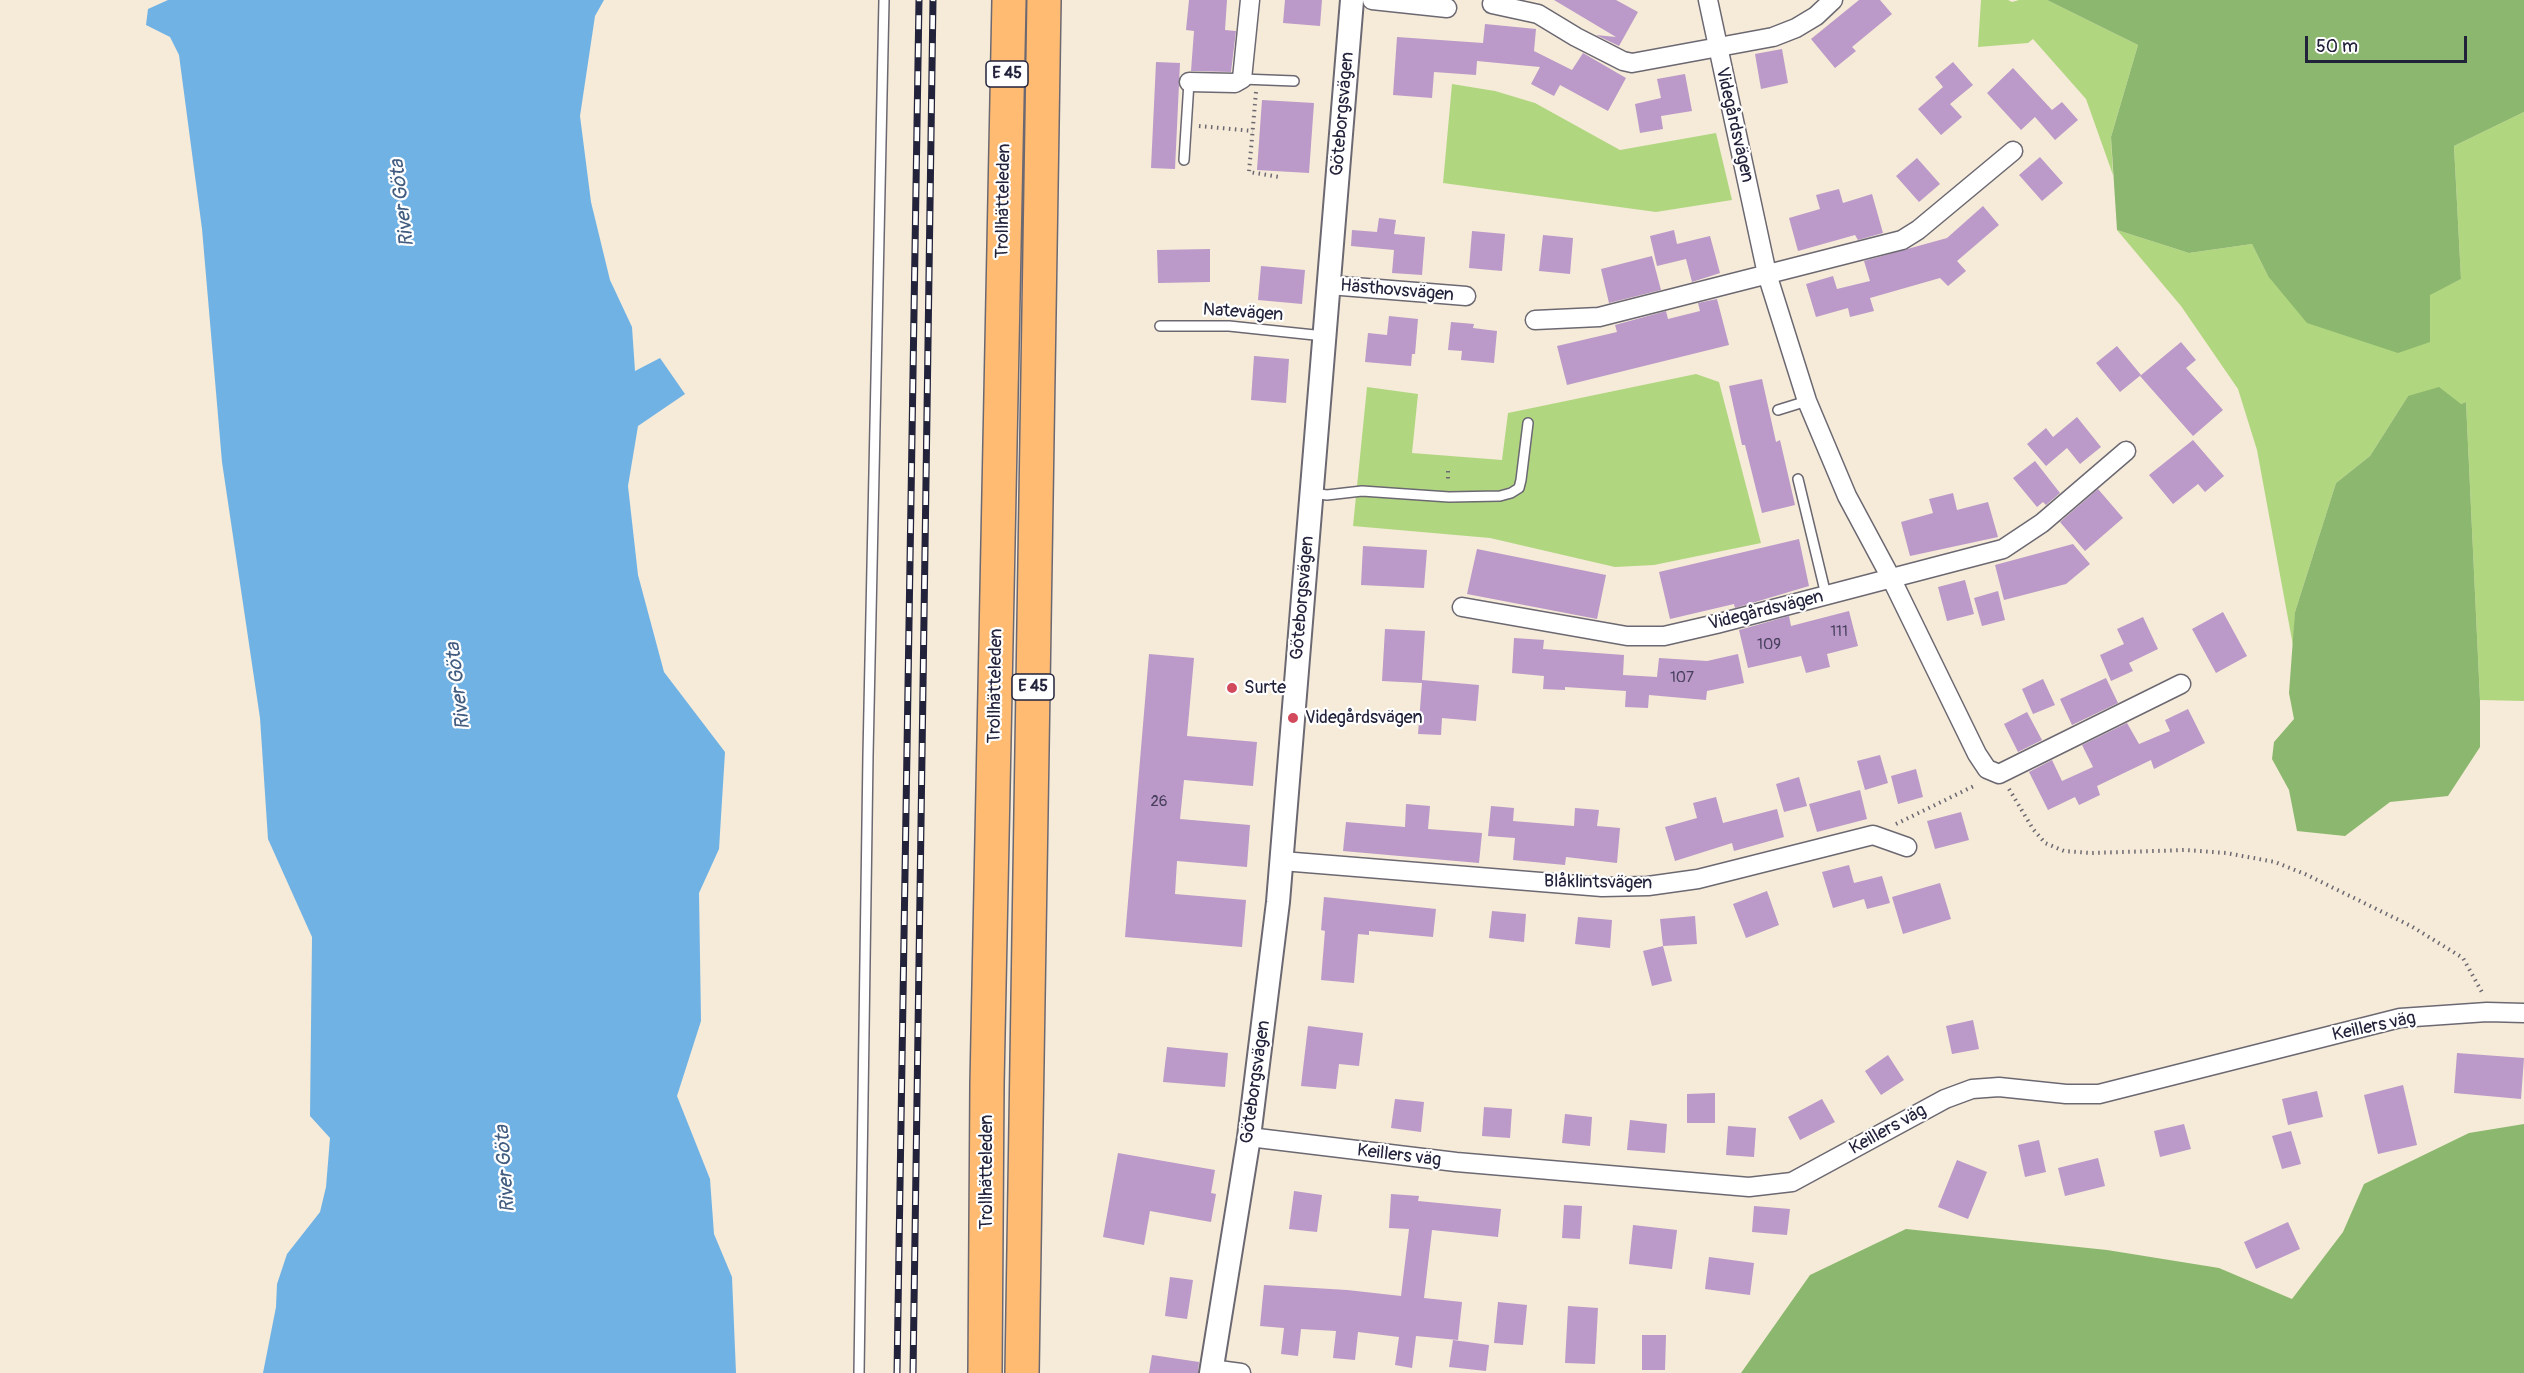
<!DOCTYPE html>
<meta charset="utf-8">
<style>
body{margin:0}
#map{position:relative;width:2524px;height:1373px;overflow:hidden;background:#f5ebd8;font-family:Pangolin,sans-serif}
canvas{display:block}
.scale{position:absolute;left:2305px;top:36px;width:162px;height:27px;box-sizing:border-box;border:3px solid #22223b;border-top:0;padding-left:8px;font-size:18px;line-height:21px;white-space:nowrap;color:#22223b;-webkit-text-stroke:4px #fff;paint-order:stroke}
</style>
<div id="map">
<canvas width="2524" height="1373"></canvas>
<div class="scale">50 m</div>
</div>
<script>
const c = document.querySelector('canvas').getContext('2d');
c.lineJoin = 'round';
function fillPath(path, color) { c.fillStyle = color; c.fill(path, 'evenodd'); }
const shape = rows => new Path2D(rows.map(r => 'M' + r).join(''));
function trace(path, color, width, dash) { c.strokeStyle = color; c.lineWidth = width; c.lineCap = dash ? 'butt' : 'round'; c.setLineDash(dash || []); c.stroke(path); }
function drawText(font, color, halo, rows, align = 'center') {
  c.font = font + ' Pangolin,sans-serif'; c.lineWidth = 4.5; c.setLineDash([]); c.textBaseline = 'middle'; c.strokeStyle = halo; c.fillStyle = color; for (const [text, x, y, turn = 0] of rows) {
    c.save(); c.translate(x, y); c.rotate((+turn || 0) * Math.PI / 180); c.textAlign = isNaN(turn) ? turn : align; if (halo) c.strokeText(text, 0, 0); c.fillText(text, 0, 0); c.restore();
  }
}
const green = shape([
 [1981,0,2008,0,2012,2,2019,0,2047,0,2138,45,2111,137,2113,175,2086,99,2033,39,2028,43,1978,47],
 [1452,84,1495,91,1535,103,1620,150,1716,133,1732,200,1656,212,1443,183],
 [2524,112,2524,701,2480,700,2466,402,2461,404,2408,396,2370,456,2336,483,2295,612,2294,651,2257,450,2238,389,2181,306,2117,230,2189,253,2252,244,2268,276,2430,294,2461,279,2454,146],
 [1696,374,1719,382,1761,543,1654,565,1615,567,1490,538,1353,526,1367,387,1418,394,1412,453,1502,460,1508,413]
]);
const forest = shape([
 [2047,0,2524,0,2524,112,2454,146,2461,279,2430,295,2430,342,2398,353,2307,323,2268,276,2252,244,2189,253,2117,230,2111,137,2138,45],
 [2439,387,2461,404,2466,402,2480,700,2480,747,2448,796,2390,802,2345,836,2297,831,2289,790,2272,759,2274,742,2294,719,2289,693,2295,612,2336,483,2370,456,2408,396],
 [2524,1124,2524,1373,1741,1373,1810,1275,1906,1229,2107,1250,2219,1268,2292,1299,2343,1232,2364,1184,2469,1133]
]);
const water = shape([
 [168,0,604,0,595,16,580,116,591,202,610,280,632,327,635,371,660,358,685,394,638,426,628,486,638,575,664,672,725,752,719,849,699,893,701,1021,677,1096,710,1179,714,1234,732,1277,736,1373,263,1373,276,1307,277,1284,287,1254,320,1212,326,1187,330,1138,310,1116,312,937,268,839,260,718,222,462,202,229,179,55,170,37,146,25,148,9]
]);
const building = shape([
 [1189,0,1227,0,1225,30,1236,31,1231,72,1191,71,1194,31,1186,30],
 [1285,0,1322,0,1320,26,1283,23],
 [1554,0,1616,0,1638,12,1619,46,1596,35,1616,37],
 [1859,0,1880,0,1892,14,1852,47,1856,51,1835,68,1811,39],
 [1485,24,1536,29,1534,51,1572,70,1583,53,1626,78,1608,111,1560,85,1554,96,1531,84,1540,67,1477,61,1476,75,1434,72,1432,98,1393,95,1397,37,1483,43],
 [1782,49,1788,83,1761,89,1755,54],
 [1156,62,1180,63,1175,169,1151,168],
 [1953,62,1973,85,1950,104,1962,117,1941,135,1918,109,1943,87,1935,77],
 [2013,68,2052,110,2062,102,2078,120,2055,140,2035,117,2021,130,1987,93],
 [1685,74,1692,111,1661,116,1663,129,1640,133,1635,104,1661,98,1657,79],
 [1262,100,1314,103,1309,173,1257,170],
 [2040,157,2063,183,2042,201,2019,175],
 [1917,158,1940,184,1919,202,1896,176],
 [1839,189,1843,203,1872,194,1883,233,1858,240,1855,235,1798,251,1789,218,1820,209,1816,195],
 [1983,206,1999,225,1957,261,1966,271,1948,286,1940,278,1870,298,1874,311,1850,317,1848,308,1816,317,1806,284,1833,276,1837,289,1870,281,1864,261,1947,238],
 [1379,218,1396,220,1394,234,1425,237,1422,275,1392,273,1394,250,1351,246,1352,230,1377,232],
 [1674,230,1677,244,1710,236,1720,273,1692,282,1686,259,1657,266,1650,236],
 [1472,231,1505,234,1502,271,1469,268],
 [1543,235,1573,238,1570,274,1539,271],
 [1210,249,1210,282,1158,283,1157,250],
 [1652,256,1661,290,1609,303,1601,269],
 [1261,266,1305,270,1302,304,1258,300],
 [1717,299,1729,345,1567,385,1557,346,1617,332,1615,325,1666,311,1668,319,1700,311,1698,303],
 [1389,316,1418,319,1415,354,1412,354,1411,366,1365,362,1368,333,1387,335],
 [1451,322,1474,324,1473,328,1497,331,1494,363,1461,360,1462,351,1448,350],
 [2181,342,2196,360,2186,368,2223,410,2193,436,2140,376],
 [2117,346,2141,375,2120,392,2096,363],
 [1254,356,1289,359,1286,403,1251,400],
 [1762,379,1776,442,1780,440,1795,505,1762,513,1745,445,1742,445,1729,386],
 [2077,417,2101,447,2080,464,2067,448,2046,466,2027,444,2046,428,2053,437],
 [2193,440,2224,476,2205,492,2198,484,2173,504,2149,475],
 [2035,461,2060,493,2046,505,2043,502,2037,507,2013,478],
 [2098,489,2123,518,2085,551,2060,522],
 [1953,493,1957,510,1988,502,1998,537,1910,556,1901,522,1933,513,1929,499],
 [1799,539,1809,586,1735,608,1734,604,1670,619,1659,572],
 [2073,544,2090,564,2066,584,2004,600,1995,565],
 [1363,546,1427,550,1424,588,1361,585],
 [1477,549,1606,575,1597,619,1467,594],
 [1965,580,1974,614,1947,621,1938,587],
 [1998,591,2005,620,1982,626,1974,598],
 [1849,611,1858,646,1827,654,1830,667,1806,673,1801,656,1748,668,1739,630,1789,616,1791,626],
 [2223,612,2247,656,2216,673,2192,629],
 [2143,617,2158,649,2129,663,2133,671,2111,681,2100,655,2124,644,2117,629],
 [1385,629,1425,631,1422,680,1479,685,1476,721,1442,718,1441,735,1418,734,1422,683,1382,681],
 [1514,638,1544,640,1543,649,1624,655,1623,675,1657,677,1659,658,1707,661,1738,654,1744,683,1707,691,1706,700,1649,695,1648,708,1625,707,1626,691,1565,687,1565,690,1543,689,1544,676,1512,673],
 [1149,654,1194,658,1187,736,1257,742,1253,786,1184,780,1180,819,1250,825,1247,867,1177,861,1175,894,1246,900,1242,947,1125,937],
 [2106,678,2118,703,2072,725,2060,699],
 [2043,679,2055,705,2033,714,2022,689],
 [2188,709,2205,743,2154,769,2151,760,2097,786,2100,795,2079,805,2075,797,2048,810,2029,772,2052,760,2062,781,2093,767,2082,745,2127,723,2139,744,2170,731,2165,720],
 [2027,712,2042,740,2018,752,2004,724],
 [1880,755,1888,783,1865,790,1857,761],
 [1916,769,1923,797,1898,804,1891,776],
 [1799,777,1807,806,1784,812,1776,784],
 [1860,790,1867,819,1817,832,1809,804],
 [1716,797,1723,823,1777,809,1784,837,1734,851,1732,843,1675,861,1665,827,1697,818,1693,803],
 [1406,804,1430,806,1428,829,1482,833,1479,863,1343,851,1346,822,1405,827],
 [1491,806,1514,808,1513,821,1574,826,1575,808,1599,810,1597,826,1620,828,1617,863,1566,857,1565,865,1513,860,1515,838,1488,836],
 [1961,812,1969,840,1935,849,1927,821],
 [1849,865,1854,883,1882,876,1890,903,1867,909,1864,899,1833,908,1822,872],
 [1940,883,1951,919,1903,934,1892,897],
 [1767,891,1779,925,1746,938,1733,904],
 [1324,897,1436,909,1433,937,1369,931,1369,935,1358,934,1354,983,1321,980,1325,931,1321,930],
 [1492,911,1526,914,1524,942,1489,938],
 [1695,916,1697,944,1663,946,1660,919],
 [1578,917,1612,920,1610,948,1575,944],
 [1663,946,1672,981,1652,986,1643,951],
 [1973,1020,1979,1049,1952,1054,1946,1026],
 [1308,1026,1363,1033,1359,1066,1339,1064,1336,1089,1301,1086],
 [1167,1047,1228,1053,1225,1087,1163,1082],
 [2457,1053,2524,1058,2521,1099,2454,1093],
 [1888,1055,1904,1080,1881,1095,1865,1071],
 [2403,1085,2417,1145,2378,1154,2364,1095],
 [2317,1091,2323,1117,2288,1125,2282,1099],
 [1715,1093,1715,1123,1687,1123,1687,1094],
 [1395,1099,1424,1102,1421,1132,1391,1128],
 [1822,1099,1835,1122,1800,1140,1788,1117],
 [1484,1107,1512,1109,1510,1138,1482,1136],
 [1565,1114,1592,1117,1590,1146,1562,1143],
 [1630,1120,1667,1124,1665,1153,1627,1150],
 [2184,1124,2191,1149,2160,1157,2154,1131],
 [1728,1126,1756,1128,1754,1157,1726,1155],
 [2291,1131,2301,1164,2282,1169,2272,1136],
 [2039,1140,2046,1172,2025,1177,2018,1145],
 [1118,1153,1215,1170,1211,1193,1216,1194,1211,1222,1150,1211,1144,1245,1103,1237],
 [2098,1158,2105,1186,2065,1196,2058,1168],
 [1957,1160,1987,1172,1968,1219,1938,1207],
 [1294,1191,1322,1195,1317,1232,1289,1229],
 [1391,1194,1419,1196,1418,1201,1501,1209,1498,1237,1432,1230,1424,1298,1462,1302,1458,1340,1416,1336,1412,1368,1395,1365,1399,1337,1358,1332,1355,1360,1333,1358,1336,1331,1301,1329,1298,1356,1281,1354,1284,1328,1260,1326,1264,1285,1347,1290,1401,1296,1409,1229,1389,1228],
 [1564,1205,1582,1206,1580,1239,1562,1238],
 [1754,1206,1790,1209,1787,1235,1752,1232],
 [2288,1222,2300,1249,2256,1269,2244,1242],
 [1633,1225,1677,1230,1672,1269,1629,1264],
 [1709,1257,1754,1263,1750,1295,1705,1289],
 [1170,1277,1193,1280,1187,1319,1165,1316],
 [1498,1302,1527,1305,1523,1345,1494,1343],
 [1568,1306,1598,1308,1595,1364,1565,1363],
 [1642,1335,1666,1335,1665,1370,1642,1370],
 [1453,1340,1489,1345,1486,1371,1449,1367],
 [1152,1355,1199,1362,1198,1373,1149,1373]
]);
const path = shape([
 [1256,92,1249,172,1279,177],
 [1199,126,1253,131],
 [1448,471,1448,482],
 [2009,789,2033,829,2045,843,2064,851,2091,853,2186,850,2226,853,2275,862,2305,874,2411,926,2463,958,2483,994],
 [1896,824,1976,785]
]);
const service = shape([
 [1242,79,1294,81],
 [1184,160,1189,82],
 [1160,326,1229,326,1324,336],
 [1778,410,1807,401],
 [1798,479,1826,595],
 [1312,493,1327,495,1362,491,1449,497,1500,496,1511,493,1519,488,1521,480,1528,423],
 [859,1373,868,755,884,0]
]);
const minor = shape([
 [1372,0,1447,8],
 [1708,0,1767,274,1807,401,1847,496,1891,578,1977,754,1987,769,1999,774,2181,684],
 [1492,4,1538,14,1576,37,1623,61,1632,63,1773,37,1796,28,1816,16,1833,0],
 [1189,82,1235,83,1242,79,1250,0],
 [1329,285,1466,296],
 [1535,320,1599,317,1902,240,1918,230,2013,151],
 [1462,607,1627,636,1664,636,1716,624,2003,549,2042,523,2126,451],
 [1282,861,1602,887,1648,886,1698,879,1873,835,1907,847],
 [1249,1137,1456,1162,1749,1187,1792,1182,1945,1099,1972,1089,1999,1087,2066,1094,2099,1094,2400,1018,2487,1012,2524,1013],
 [1211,1369,1241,1373]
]);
const tertiary = shape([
 [1211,1373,1249,1137,1278,902,1352,0]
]);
const motorway = shape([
 [985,1373,987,1084,1009,0],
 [1022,1373,1044,0]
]);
const rail = shape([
 [897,1373,919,0],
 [913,1373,933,0]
]);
const markers = [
 [1232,688,6,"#d1495b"],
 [1293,718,6,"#d1495b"]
];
const numberNames = [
 ["111",1839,632],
 ["109",1769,645],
 ["107",1682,678],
 ["26",1159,802]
];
const shields = [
 [1007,74,42],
 [1033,687,42]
];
const shieldNames = [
 ["E 45",1007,74],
 ["E 45",1033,687]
];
const streetNames = [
 ["Göteborgsvägen",1343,114,-85],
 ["Videgårdsvägen",1734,125,77],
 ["Trollhätteleden",1004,201,-89],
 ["Hästhovsvägen",1397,291,5],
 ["Natevägen",1243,313,4],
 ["Göteborgsvägen",1303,598,-85],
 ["Videgårdsvägen",1766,611,-14],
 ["Trollhätteleden",996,686,-89],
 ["Blåklintsvägen",1598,883,1],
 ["Keillers väg",2374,1027,-12],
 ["Göteborgsvägen",1256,1082,-82],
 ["Keillers väg",1888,1130,-29],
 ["Keillers väg",1399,1156,7],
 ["Trollhätteleden",987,1172,-90]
];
const poiNames = [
 ["Surte",1244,688],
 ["Videgårdsvägen",1305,718]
];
const waterNames = [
 ["River Göta",403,203,-97],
 ["River Göta",459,686,-97],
 ["River Göta",506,1169,-94]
];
fillPath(green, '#b1d680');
fillPath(forest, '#8cb76e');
fillPath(water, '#71b2e5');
fillPath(building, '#bb99c8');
trace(service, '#6c6872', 12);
trace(minor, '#6c6872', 21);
trace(tertiary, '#6c6872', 26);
trace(motorway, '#6c6872', 36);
trace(path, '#6c6872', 4, [1.5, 4.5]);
trace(service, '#fff', 9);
trace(minor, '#fff', 18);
trace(tertiary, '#fff', 22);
trace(motorway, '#febb71', 33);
trace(rail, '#22223b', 7);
trace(rail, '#fff', 4.5, [14]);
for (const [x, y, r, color] of markers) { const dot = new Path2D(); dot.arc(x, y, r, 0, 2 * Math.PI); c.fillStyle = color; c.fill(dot); trace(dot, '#fff', 2); }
drawText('15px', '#48405e', null, numberNames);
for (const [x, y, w] of shields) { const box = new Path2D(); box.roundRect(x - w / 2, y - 13, w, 26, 4.5); c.fillStyle = '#fff'; c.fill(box); trace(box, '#22223b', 1.5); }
drawText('bold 16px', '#22223b', null, shieldNames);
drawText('18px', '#22223b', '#fff', streetNames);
drawText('18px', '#22223b', '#fff', poiNames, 'left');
drawText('italic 20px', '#425c7f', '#fff', waterNames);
</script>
